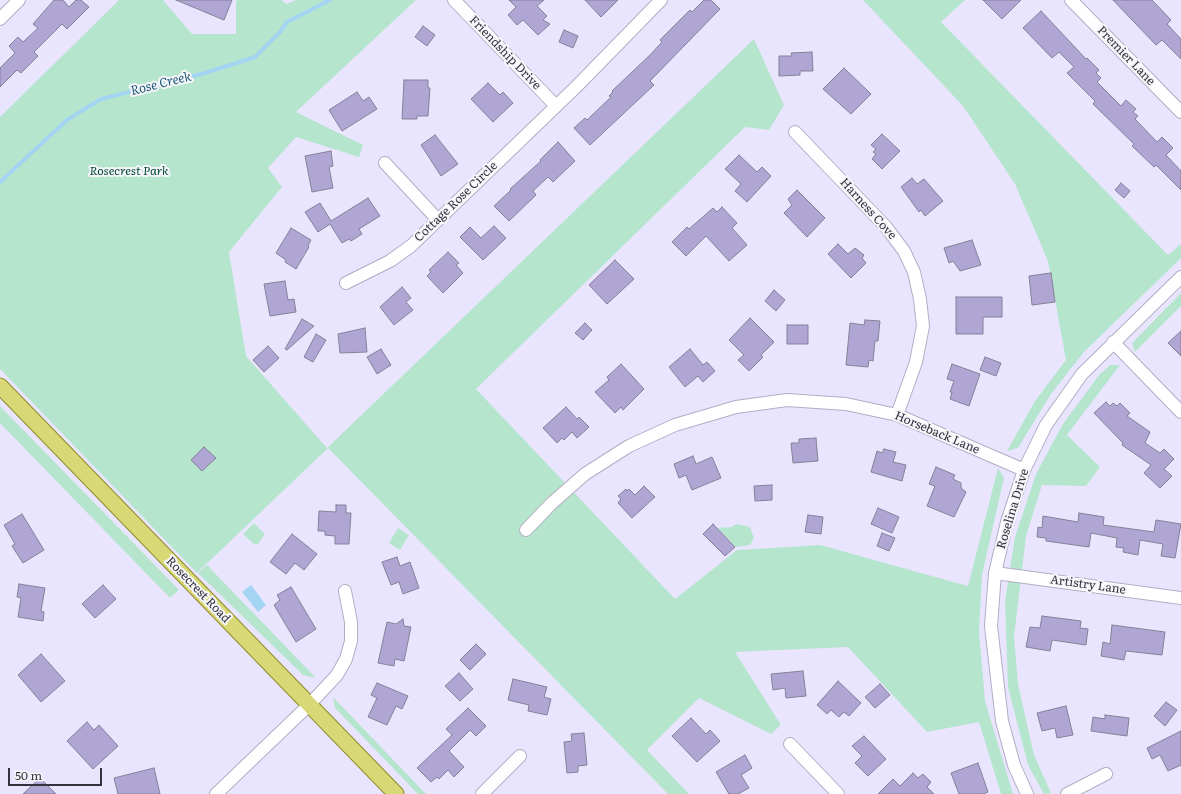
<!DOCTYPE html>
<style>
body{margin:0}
#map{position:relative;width:1181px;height:794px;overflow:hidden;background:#eae5ff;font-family:Literata,serif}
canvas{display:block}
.scale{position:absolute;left:8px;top:768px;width:94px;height:18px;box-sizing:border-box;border:2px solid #34323c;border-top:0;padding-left:5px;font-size:12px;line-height:14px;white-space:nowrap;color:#34323c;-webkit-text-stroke:3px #f7f6fb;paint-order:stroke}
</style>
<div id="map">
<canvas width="1181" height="794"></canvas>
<div class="scale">50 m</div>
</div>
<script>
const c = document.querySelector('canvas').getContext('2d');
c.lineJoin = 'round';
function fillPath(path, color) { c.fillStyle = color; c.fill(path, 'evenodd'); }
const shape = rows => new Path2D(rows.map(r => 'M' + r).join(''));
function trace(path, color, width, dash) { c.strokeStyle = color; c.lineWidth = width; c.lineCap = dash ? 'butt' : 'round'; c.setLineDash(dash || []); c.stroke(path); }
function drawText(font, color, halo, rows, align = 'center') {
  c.font = font + ' Literata,serif'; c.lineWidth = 4; c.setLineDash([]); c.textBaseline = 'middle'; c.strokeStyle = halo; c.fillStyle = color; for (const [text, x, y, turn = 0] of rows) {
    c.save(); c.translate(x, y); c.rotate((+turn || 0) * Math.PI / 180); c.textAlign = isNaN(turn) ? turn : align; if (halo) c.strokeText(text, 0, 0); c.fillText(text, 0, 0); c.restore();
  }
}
const green = shape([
 [119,0,163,0,192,34,236,34,236,0,282,0,286,4,296,0,416,0,296,112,363,145,359,157,296,137,268,168,282,187,229,252,246,356,327,448,754,39,784,105,769,130,745,127,476,389,675,599,737,550,820,545,968,586,998,468,1004,478,982,575,979,631,985,701,1013,794,1001,794,979,722,927,732,848,647,735,652,781,725,771,734,699,698,647,750,689,794,668,794,328,448,197,573,0,369,0,117],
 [863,0,965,0,941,22,1168,255,1181,244,1181,258,1084,352,1051,394,1018,448,1007,451,1035,401,1066,360,1048,261,1015,184,963,106],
 [1181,293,1181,306,1135,352,1132,343],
 [1110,365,1120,365,1067,435,1100,467,1086,486,1042,485,1026,536,1014,637,1018,684,1034,755,1051,793,1044,794,1028,765,1008,687,1005,601,1015,537,1036,474,1063,424,1099,375],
 [0,406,149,559,179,590,170,598,0,423],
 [254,523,265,534,258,544,254,544,243,534],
 [736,524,750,527,754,538,750,545,736,547,718,528,732,527],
 [398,528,409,535,400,550,389,543],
 [207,565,316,678,303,675,198,573],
 [333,697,426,794,418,794,335,708]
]);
const water = shape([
 [251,585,266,605,258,612,242,592]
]);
const stream = shape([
 [0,182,67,120,101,99,205,73,255,57,280,32,287,22,330,0]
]);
const building = shape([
 [54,0,63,0,69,7,76,0,81,0,89,7,67,29,62,24,34,52,38,56,21,73,17,70,0,87,0,68,15,53,9,46,18,37,23,42,38,28,33,24,54,0],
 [176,0,232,0,224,20,176,0],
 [509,0,544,0,537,6,547,16,543,20,550,24,538,35,523,20,517,25,508,15,516,7,509,0],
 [585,0,618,0,601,17,585,0],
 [704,0,711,0,720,9,650,81,654,85,590,145,574,128,585,118,587,120,611,97,609,96,613,92,612,91,651,54,662,42,660,40,690,10,692,12,704,0],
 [983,0,1021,0,1002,19,983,0],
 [1113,0,1152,0,1171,20,1167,24,1181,39,1181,59,1162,40,1156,45,1113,0],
 [1041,11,1086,59,1087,58,1099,70,1096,73,1101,78,1097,82,1121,106,1126,100,1136,109,1133,112,1138,116,1135,119,1157,142,1162,137,1173,148,1166,155,1181,171,1181,190,1156,165,1154,167,1132,146,1134,144,1093,104,1095,101,1067,73,1074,67,1059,52,1052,58,1023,28,1041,11],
 [423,26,435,35,427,46,415,37,423,26],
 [564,30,578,36,573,48,559,42,564,30],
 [812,52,813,71,800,71,800,75,779,76,779,56,792,56,791,53,812,52],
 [844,68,871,94,851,114,823,89,844,68],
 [404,80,428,80,428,88,430,88,428,116,417,116,417,119,402,119,404,80],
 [488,83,500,95,503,92,513,103,493,122,471,99,488,83],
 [357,92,363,101,369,97,377,109,342,131,329,110,357,92],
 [882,134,900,151,882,169,872,159,876,154,873,152,876,149,871,145,882,134],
 [435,135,458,164,441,176,421,145,435,135],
 [558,142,575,161,553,182,548,177,533,191,536,195,509,221,494,206,511,190,510,189,541,161,540,160,558,142],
 [331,151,333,166,329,167,333,188,312,192,305,156,331,151],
 [739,155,757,172,762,167,771,176,747,202,735,191,741,184,725,169,739,155],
 [912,178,917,184,924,179,943,201,925,216,921,210,919,212,901,187,912,178],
 [1121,183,1130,191,1124,198,1115,190,1121,183],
 [797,190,825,218,807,237,784,213,792,205,788,199,797,190],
 [368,198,380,216,359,229,362,234,351,241,349,239,342,243,330,224,318,232,305,212,320,203,331,221,368,198],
 [722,207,737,223,732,228,747,245,729,261,706,236,686,256,672,242,687,227,689,229,713,208,717,212,722,207],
 [494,226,506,238,483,260,460,237,470,227,481,238,494,226],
 [291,228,311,240,308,246,309,247,296,269,285,262,286,260,276,253,291,228],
 [972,240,981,265,960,271,953,261,949,263,944,248,972,240],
 [838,244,848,254,855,248,864,255,862,258,866,263,851,278,828,254,838,244],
 [448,252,459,263,456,265,463,273,443,293,427,276,431,272,429,270,448,252],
 [615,260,634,279,607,304,589,285,615,260],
 [1051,273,1055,302,1032,305,1029,276,1051,273],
 [285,281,288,300,294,299,296,312,270,316,264,284,285,281],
 [402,287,411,298,406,302,413,310,394,325,380,307,402,287],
 [774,290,785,300,776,311,765,301,774,290],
 [956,297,1002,297,1002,317,983,317,983,334,956,334,956,297],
 [750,318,774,342,761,355,763,357,749,371,738,360,744,355,729,340,750,318],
 [302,319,314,326,287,350,285,349,302,319],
 [865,320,880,321,878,341,875,341,873,361,869,360,868,367,846,365,850,323,864,325,865,320],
 [585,323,592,330,583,340,575,333,585,323],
 [787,325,808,325,808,344,787,344,787,325],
 [365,328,367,352,340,353,338,334,365,328],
 [1181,331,1181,356,1168,343,1181,331],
 [316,334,326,340,313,362,304,357,316,334],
 [268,346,279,358,264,372,253,360,268,346],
 [381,349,391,365,377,374,367,357,381,349],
 [690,349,703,365,707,362,715,371,703,382,698,376,685,387,669,367,690,349],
 [985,357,1001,363,996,376,980,370,985,357],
 [621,364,644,389,623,410,621,407,615,413,595,392,609,380,607,377,621,364],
 [952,364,980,374,969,406,950,399,952,392,950,392,954,381,947,379,952,364],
 [1106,402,1110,406,1113,403,1117,406,1120,403,1130,413,1127,416,1150,432,1145,443,1160,453,1164,449,1174,459,1164,469,1172,476,1160,488,1144,473,1151,465,1122,445,1123,443,1094,413,1106,402],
 [566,407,577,419,579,417,589,427,577,438,572,432,564,440,562,438,557,443,543,428,566,407],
 [816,438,818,461,793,463,791,443,799,443,799,439,816,438],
 [204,447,216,458,202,471,191,460,204,447],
 [884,449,896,452,893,462,906,465,902,481,871,472,877,451,882,453,884,449],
 [693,456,696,464,712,457,721,478,692,490,686,475,679,478,674,464,693,456],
 [936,467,955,475,953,479,961,483,961,488,966,492,954,517,927,506,935,486,929,484,936,467],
 [772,485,772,500,755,501,754,486,772,485],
 [644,486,655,497,632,518,618,503,621,499,618,496,626,489,627,491,629,489,635,495,644,486],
 [336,505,346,505,346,513,351,513,349,544,335,544,335,536,325,535,325,531,318,531,319,511,336,512,336,505],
 [878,508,899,517,892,533,871,524,878,508],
 [1079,513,1104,517,1103,525,1154,532,1156,520,1181,524,1175,558,1161,556,1163,544,1140,540,1138,555,1123,552,1124,548,1116,547,1117,538,1091,533,1089,547,1046,541,1046,538,1037,537,1038,527,1042,528,1043,516,1078,522,1079,513],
 [22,514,44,550,23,563,12,546,15,544,4,525,22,514],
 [808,515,823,517,821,534,805,532,808,515],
 [713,524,735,547,725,556,703,534,713,524],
 [882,533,895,538,889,551,877,546,882,533],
 [292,534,317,554,304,570,295,563,286,574,270,562,292,534],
 [397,557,400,566,410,562,419,588,403,594,399,582,391,585,382,562,397,557],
 [19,584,45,588,41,611,44,612,43,621,18,617,21,598,17,597,19,584],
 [103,585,116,599,95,618,82,604,103,585],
 [291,587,316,629,296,642,274,605,280,600,277,595,291,587],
 [1042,616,1081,621,1080,628,1088,629,1086,645,1052,640,1050,651,1026,647,1030,627,1040,628,1042,616],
 [403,619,404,626,411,627,404,661,395,659,394,666,378,663,387,622,396,624,403,619],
 [1112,625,1165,632,1162,655,1126,651,1124,660,1101,656,1103,642,1110,644,1112,625],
 [476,644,486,654,470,670,460,660,476,644],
 [41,654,65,681,41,702,18,675,41,654],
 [803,671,806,696,786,698,785,688,773,690,771,674,803,671],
 [459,673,473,689,460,701,445,686,459,673],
 [513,679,547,687,544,697,551,699,547,715,528,711,529,705,508,700,513,679],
 [838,681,861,703,849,716,844,712,839,717,831,710,827,714,817,705,838,681],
 [377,683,408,696,402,709,396,706,387,725,368,717,377,698,371,695,377,683],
 [880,684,890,695,875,708,865,697,880,684],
 [1166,702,1177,710,1165,726,1154,716,1166,702],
 [1066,706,1073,735,1057,738,1055,728,1042,731,1037,713,1066,706],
 [468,708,486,726,476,736,470,730,449,751,464,767,454,777,448,770,439,779,437,777,431,782,417,768,452,735,446,729,468,708],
 [1105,715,1129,718,1127,736,1091,731,1093,717,1105,719,1105,715],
 [691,718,706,734,710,730,720,741,697,762,672,736,691,718],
 [87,722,94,730,99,725,118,746,93,769,67,741,87,722],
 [1181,731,1181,765,1168,771,1160,755,1152,759,1147,748,1181,731],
 [584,733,587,765,578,766,578,772,567,773,564,742,572,741,571,734,584,733],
 [864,736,886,759,868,776,855,763,862,756,852,746,864,736],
 [745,755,752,768,741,775,749,788,738,794,729,794,716,772,745,755],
 [978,763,988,792,983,794,959,794,951,773,978,763],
 [154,768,160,794,118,794,114,778,154,768],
 [913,773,918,778,923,774,931,782,927,787,934,794,878,794,893,779,900,786,913,773],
 [40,778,56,794,23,794,40,778]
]);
const minor = shape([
 [454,0,556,106],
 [1071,0,1181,112],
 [0,19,19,0],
 [795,132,886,227,904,251,914,272,920,299,923,326,916,362,897,415],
 [385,163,438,220],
 [346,283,390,261,411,246,577,86,661,0],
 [1113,342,1181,412],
 [526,530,552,503,585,474,629,446,675,425,736,407,787,400,846,404,897,415,1024,470],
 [995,573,1181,598],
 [790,744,838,794],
 [216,794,309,705,337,675,346,659,351,641,351,622,345,591],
 [482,794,520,756],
 [1027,794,1014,765,1002,721,991,626,995,573,1007,522,1024,470,1046,425,1082,374,1181,277],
 [1067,794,1106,774]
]);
const major = shape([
 [0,386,396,794]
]);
const streetNames = [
 ["Friendship Drive",505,53,46],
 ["Premier Lane",1126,56,46],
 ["Cottage Rose Circle",456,202,-44],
 ["Harness Cove",868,209,48],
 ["Horseback Lane",937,433,23],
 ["Roselina Drive",1013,509,-73],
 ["Artistry Lane",1088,585,8],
 ["Rosecrest Road",198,590,46]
];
const parkNames = [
 ["Rosecrest Park",129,171]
];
const waterNames = [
 ["Rose Creek",161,84,-14]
];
fillPath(green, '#b6e5ce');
fillPath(water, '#a3d5f2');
trace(stream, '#a3d5f2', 4);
fillPath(building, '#b0a6d4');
trace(building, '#858097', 1);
trace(minor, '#b2adc5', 14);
trace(major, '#8e8d26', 17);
trace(minor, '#fff', 12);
trace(major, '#d8d876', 15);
drawText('12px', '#34323c', '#f7f6fb', streetNames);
drawText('italic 12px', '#004932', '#f7f6fb', parkNames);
drawText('italic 13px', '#1d5976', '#f7f6fb', waterNames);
</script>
